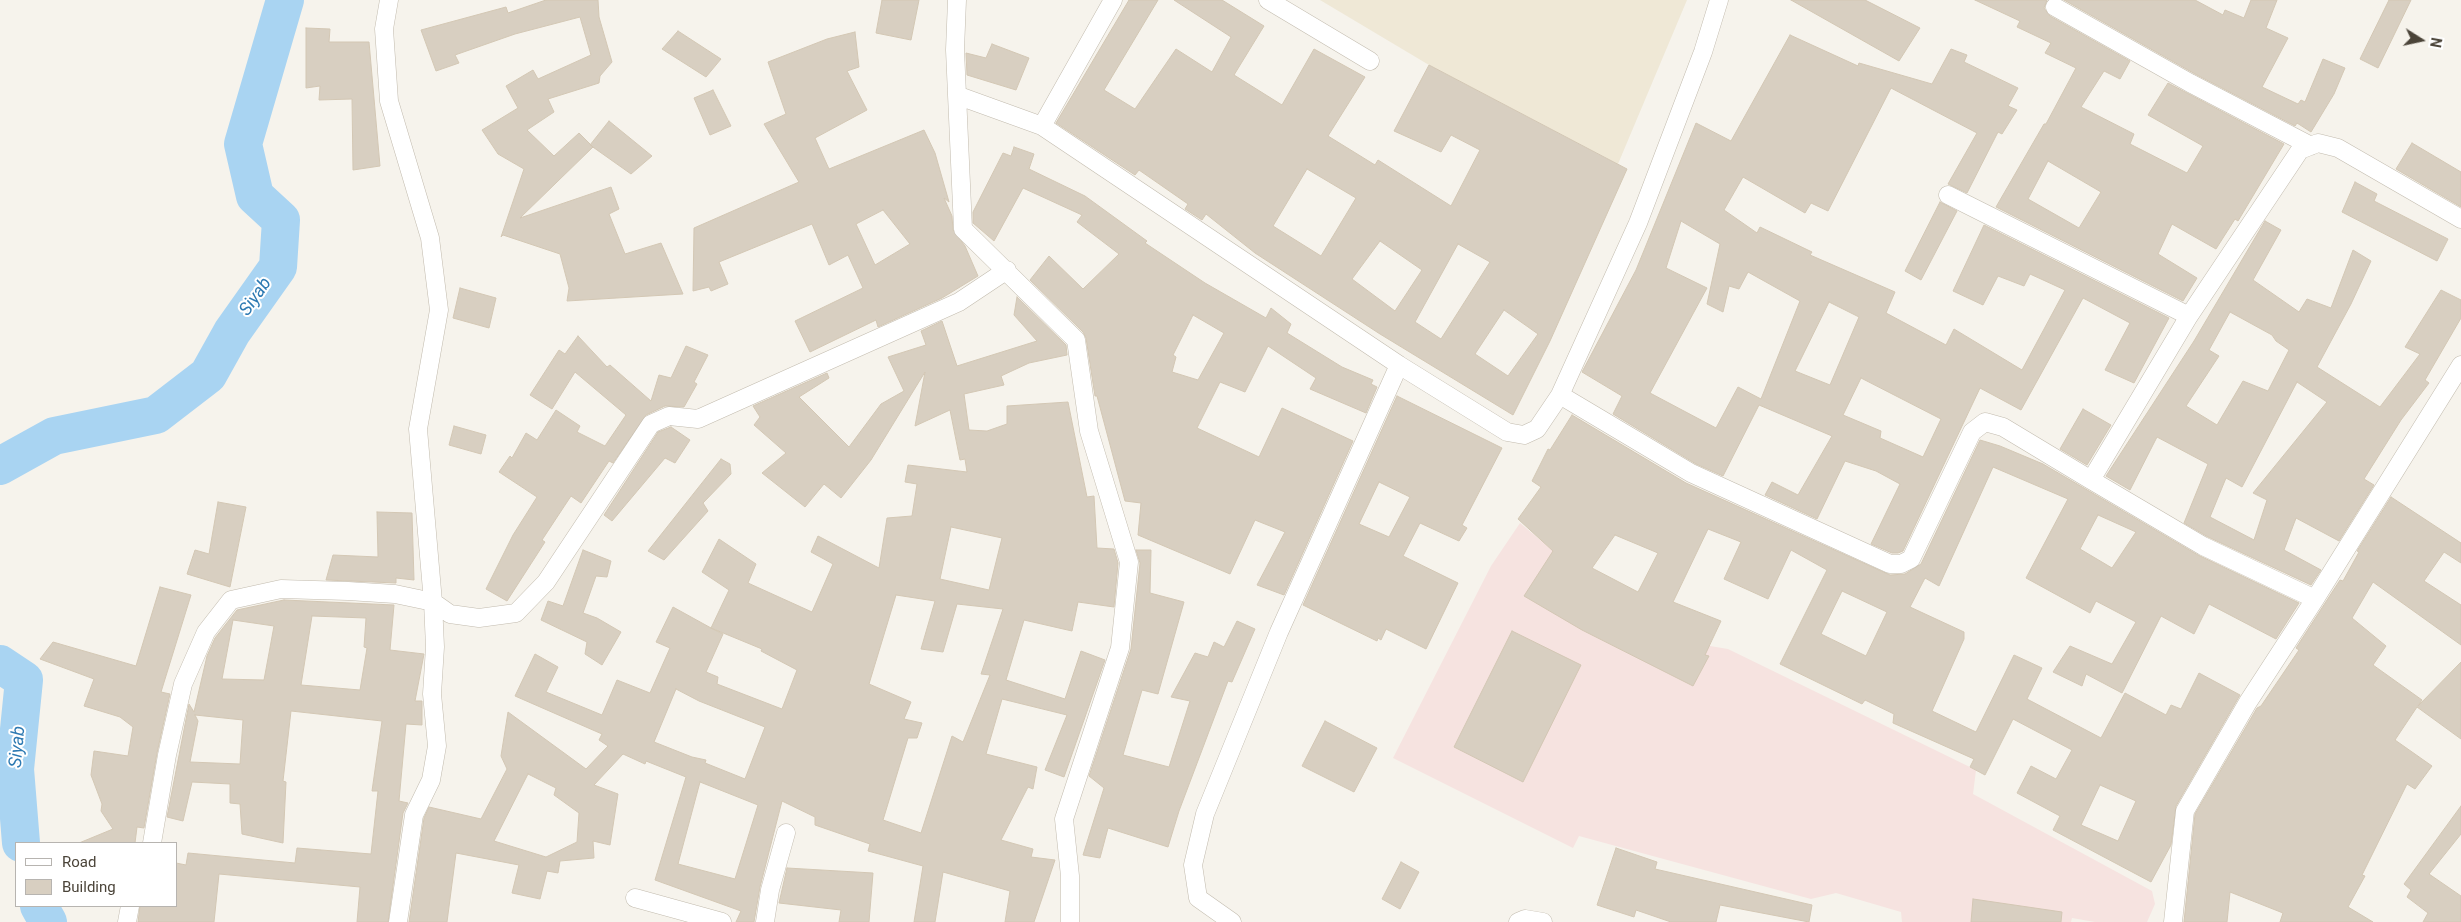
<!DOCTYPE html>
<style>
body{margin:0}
#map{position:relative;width:2461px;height:922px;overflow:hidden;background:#f6f3ec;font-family:Roboto,sans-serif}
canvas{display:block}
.legend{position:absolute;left:15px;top:842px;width:162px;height:65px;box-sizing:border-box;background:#fff;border:1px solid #b7b4b0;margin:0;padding:6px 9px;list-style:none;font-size:15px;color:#4b4439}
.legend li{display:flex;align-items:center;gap:10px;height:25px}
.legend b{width:25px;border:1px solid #b7b4b0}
.north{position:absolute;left:2396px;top:15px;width:50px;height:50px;-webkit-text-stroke:4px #fff;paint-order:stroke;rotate:100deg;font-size:14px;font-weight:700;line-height:20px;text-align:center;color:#4b4439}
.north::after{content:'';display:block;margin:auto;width:18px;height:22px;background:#4b4439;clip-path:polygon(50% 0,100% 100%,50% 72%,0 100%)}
</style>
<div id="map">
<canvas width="2461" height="922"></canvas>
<ul class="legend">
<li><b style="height:6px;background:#fff"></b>Road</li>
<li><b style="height:14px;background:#d8cfc1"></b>Building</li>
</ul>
<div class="north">N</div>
</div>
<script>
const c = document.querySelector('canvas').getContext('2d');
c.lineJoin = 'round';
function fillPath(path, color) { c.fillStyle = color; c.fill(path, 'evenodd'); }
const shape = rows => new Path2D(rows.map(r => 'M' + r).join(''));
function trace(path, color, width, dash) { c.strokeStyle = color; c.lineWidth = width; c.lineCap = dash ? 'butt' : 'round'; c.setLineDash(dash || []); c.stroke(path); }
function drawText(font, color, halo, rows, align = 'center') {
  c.font = font + ' Roboto,sans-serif'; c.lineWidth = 4; c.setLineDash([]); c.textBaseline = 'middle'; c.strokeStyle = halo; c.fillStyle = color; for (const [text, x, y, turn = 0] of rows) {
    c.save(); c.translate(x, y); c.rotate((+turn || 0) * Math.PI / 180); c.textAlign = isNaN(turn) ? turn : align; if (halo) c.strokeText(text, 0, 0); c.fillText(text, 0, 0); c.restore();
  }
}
const education = shape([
 [1320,0,1687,0,1618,164,1429,65]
]);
const medical = shape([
 [1520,523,1656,637,1728,649,1976,770,1973,794,2152,891,2155,904,2147,922,2095,922,2072,918,2071,922,1902,922,1901,912,1836,893,1811,899,1579,836,1573,848,1393,758,1491,566]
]);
const river = shape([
 [0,466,54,436,156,415,208,375,232,332,278,267,281,220,255,196,243,144,285,0],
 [0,664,24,680,15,769,21,843],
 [39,906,48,922]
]);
const building = shape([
 [546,0,598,0,599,17,612,62,600,76,599,83,548,99,554,112,527,130,554,156,579,133,593,147,520,218,611,187,619,209,609,214,625,254,661,243,683,294,567,301,569,288,560,254,503,235,501,237,524,169,498,154,482,130,518,108,506,86,533,70,538,79,591,55,580,17,515,34,455,55,459,63,436,71,421,30,506,7,508,13,546,0],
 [882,0,919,0,911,40,876,33,882,0],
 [1129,0,1158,0,1104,90,1135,109,1176,49,1212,72,1231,37,1174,0,1222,0,1264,26,1234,75,1282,105,1314,49,1365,77,1328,136,1375,165,1378,160,1451,206,1480,150,1451,135,1441,152,1394,131,1429,65,1627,169,1550,341,1513,415,1380,334,1255,253,1206,214,1202,220,1185,209,1188,204,1139,170,1135,175,1056,123,1129,0],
 [1307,169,1356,198,1321,256,1273,226,1307,169],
 [1380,241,1422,270,1395,311,1352,279,1380,241],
 [1458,244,1490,262,1441,339,1415,322,1458,244],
 [1504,310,1538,334,1508,376,1475,354,1504,310],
 [1791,0,1865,0,1920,28,1899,61,1791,0],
 [1975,0,2047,0,2044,8,2050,16,2130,61,2120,79,2104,71,2081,107,2134,134,2130,144,2187,173,2203,146,2148,115,2168,83,2284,144,2238,221,2235,219,2216,249,2172,224,2158,254,2197,278,2183,301,1996,207,2044,124,2046,124,2076,68,2045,53,2051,43,2017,27,2020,21,1975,0],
 [2048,161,2101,192,2079,228,2028,199,2048,161],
 [2064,0,2195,0,2223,15,2225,10,2244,18,2251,0,2277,0,2266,28,2288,38,2262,87,2298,104,2301,100,2305,102,2323,59,2345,68,2334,94,2311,132,2297,123,2295,126,2195,74,2064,0],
 [2389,0,2411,0,2378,68,2360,59,2389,0],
 [306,28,330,29,329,42,369,42,380,166,353,170,352,99,319,100,320,86,306,88,306,28],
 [678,31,721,59,706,77,662,49,678,31],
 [855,32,859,67,847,71,867,110,815,138,829,169,924,130,935,153,949,202,944,198,952,216,953,230,965,246,978,276,942,298,878,327,876,320,810,352,795,321,863,288,848,255,829,265,812,224,719,262,728,284,711,291,709,287,693,291,694,228,799,182,764,124,786,114,768,62,827,39,855,32],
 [883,210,910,244,875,265,856,224,883,210],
 [1790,35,1858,66,1859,63,1932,84,1951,49,1967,55,1964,62,2018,88,2008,106,2017,110,2002,134,1998,132,1967,193,1948,184,1977,133,1891,88,1828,211,1811,203,1805,213,1743,177,1724,210,1757,233,1760,227,1812,252,1810,255,1895,292,1886,313,1946,345,1954,329,2022,370,2065,290,2030,274,2024,286,1998,276,1983,305,1953,291,1984,225,2169,318,2134,383,2105,370,2130,323,2083,298,2021,410,1980,388,1903,551,1898,553,1892,553,1871,544,1900,484,1876,471,1845,461,1817,519,1765,495,1772,482,1798,495,1832,436,1759,405,1723,476,1696,464,1613,414,1622,396,1582,372,1636,270,1696,123,1731,141,1790,35],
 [1681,221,1720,244,1707,304,1723,312,1729,286,1739,289,1748,272,1800,301,1761,399,1738,387,1716,428,1650,393,1707,288,1666,268,1681,221],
 [1829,302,1859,317,1830,385,1795,371,1829,302],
 [1861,378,1941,419,1923,457,1880,438,1881,431,1843,415,1861,378],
 [992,44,1029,58,1016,90,967,75,966,53,986,58,992,44],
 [713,90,731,126,710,135,694,98,713,90],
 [609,121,652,156,631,174,590,145,609,121],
 [2412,143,2461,172,2461,207,2396,169,2412,143],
 [1014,147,1034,154,1029,169,1085,196,1147,241,1145,243,1205,283,1266,318,1271,308,1291,324,1287,333,1342,367,1373,380,1371,384,1377,387,1366,413,1310,389,1316,378,1268,346,1245,392,1220,382,1197,428,1259,457,1282,408,1353,441,1284,595,1257,585,1285,532,1255,520,1230,574,1138,535,1141,503,1125,501,1097,396,1095,396,1086,338,1083,332,1030,280,1049,256,1083,289,1119,254,1077,222,1082,215,1023,188,994,241,973,223,973,212,1003,153,1011,156,1014,147],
 [1193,315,1224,333,1198,380,1172,372,1176,357,1173,355,1193,315],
 [2355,182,2377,194,2374,201,2448,239,2437,261,2342,212,2355,182],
 [1940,202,1957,211,1921,280,1905,271,1940,202],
 [2265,221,2281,230,2253,280,2299,312,2307,299,2331,308,2353,250,2371,261,2351,304,2317,367,2380,407,2420,354,2405,347,2441,290,2461,300,2461,318,2425,380,2429,383,2401,420,2364,479,2374,485,2339,541,2296,518,2284,550,2321,570,2311,585,2208,537,2184,523,2208,464,2157,437,2130,490,2106,476,2194,341,2265,221],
 [2230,312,2272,335,2276,341,2289,350,2268,391,2243,381,2217,425,2186,406,2219,356,2209,350,2230,312],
 [2297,382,2327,402,2253,493,2267,500,2254,540,2210,517,2226,478,2242,487,2297,382],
 [460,288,496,298,489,328,453,318,460,288],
 [1017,297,1066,345,1067,355,1029,363,1001,376,1004,385,964,394,969,430,987,431,1007,424,1007,406,1068,402,1087,497,1094,496,1097,548,1114,549,1118,563,1114,607,1078,602,1072,631,1024,620,1006,680,1065,699,1081,651,1105,660,1064,777,1045,770,1067,715,1002,699,986,754,1037,767,1033,789,1028,787,1001,840,1033,849,1031,857,1055,860,1034,922,1005,922,1010,891,943,872,935,922,914,922,923,866,868,851,870,844,815,825,815,817,782,801,760,887,754,922,736,922,741,911,655,880,686,777,646,761,645,764,623,754,594,785,618,794,610,845,593,841,594,858,560,861,558,873,547,871,540,899,512,893,519,865,456,853,447,922,409,922,424,818,429,807,481,819,507,769,501,756,508,712,586,769,608,746,599,740,602,734,515,696,535,654,558,667,546,692,602,715,617,680,650,693,670,648,656,642,673,607,711,628,729,590,702,572,719,539,756,564,748,583,812,612,833,564,811,552,818,536,879,568,887,518,912,516,917,484,905,482,908,465,967,472,965,459,960,460,950,410,915,426,925,372,871,460,841,498,824,484,805,507,762,473,786,453,754,425,760,417,753,406,827,373,829,378,799,397,849,447,881,404,904,391,888,357,926,345,921,331,942,321,957,366,1037,341,1014,315,1017,297],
 [951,527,1002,538,989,590,940,579,951,527],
 [896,595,935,601,921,649,943,652,957,604,1003,609,981,674,990,675,963,742,952,736,921,833,883,820,908,738,917,738,922,723,904,719,911,702,869,684,896,595],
 [711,628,762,649,761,651,797,670,782,709,717,684,718,677,706,672,723,634,711,628],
 [676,689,699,701,765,727,745,779,705,763,706,760,692,757,654,742,676,689],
 [528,774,556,788,554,795,579,813,577,842,546,857,494,841,528,774],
 [700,782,758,805,735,879,678,864,700,782],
 [578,336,607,367,610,365,651,401,659,375,671,378,686,346,708,355,694,382,697,384,684,407,665,406,646,415,613,463,609,461,581,503,571,496,542,540,545,542,507,601,486,589,513,535,537,497,499,472,510,456,512,458,526,433,537,440,556,410,580,426,577,432,605,446,626,415,575,372,552,409,530,395,559,350,565,354,578,336],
 [1397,396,1502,448,1462,525,1467,528,1459,541,1420,523,1403,556,1458,583,1426,649,1386,629,1381,640,1378,638,1377,641,1303,605,1397,396],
 [1379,482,1410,497,1389,537,1359,524,1379,482],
 [2083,409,2111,425,2087,465,2060,449,2083,409],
 [1572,415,1686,483,1890,575,1905,574,1921,564,1980,440,2000,446,2043,464,2198,555,2299,603,2276,639,2209,604,2194,634,2161,616,2122,693,2086,674,2082,686,2053,672,2070,646,2112,664,2136,622,2096,601,2090,613,2026,578,2068,499,1993,467,1939,586,1925,578,1910,607,1964,632,1964,639,1932,711,1976,732,2014,655,2042,668,2027,699,2101,738,2125,693,2166,715,2171,705,2181,709,2199,673,2240,695,2176,806,2171,845,2151,882,2053,830,2060,816,2017,793,2031,766,2056,779,2072,750,2013,719,1985,775,1970,767,1974,759,1893,723,1894,714,1865,700,1862,704,1780,664,1827,570,1791,550,1768,599,1724,579,1741,542,1708,529,1673,602,1721,621,1705,655,1709,656,1693,686,1582,630,1524,596,1553,551,1518,519,1541,487,1532,481,1548,449,1550,450,1572,415],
 [2098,515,2136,532,2112,568,2080,549,2098,515],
 [1615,535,1658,553,1638,592,1592,568,1615,535],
 [1842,591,1887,612,1866,656,1821,634,1842,591],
 [2100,785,2136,801,2118,841,2081,825,2100,785],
 [454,426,486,435,481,454,449,445,454,426],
 [671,427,690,440,675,463,665,458,612,521,604,515,658,432,671,427],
 [721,459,730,464,731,474,703,503,708,511,664,560,648,551,721,459],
 [2391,497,2461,543,2461,563,2444,552,2424,581,2461,605,2461,645,2373,582,2352,618,2386,646,2373,665,2422,700,2418,706,2461,662,2461,739,2417,707,2395,740,2432,766,2415,789,2407,784,2362,875,2365,876,2348,907,2373,922,2280,922,2283,913,2230,892,2227,922,2184,922,2195,814,2257,708,2261,706,2299,650,2296,648,2340,580,2343,581,2359,552,2357,551,2391,497],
 [218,502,246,507,230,587,187,574,195,550,209,554,218,502],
 [377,512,412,513,414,580,396,578,396,583,326,580,333,555,378,557,377,512],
 [583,550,611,561,607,577,596,576,583,613,597,618,621,632,602,665,585,654,587,642,541,620,548,601,563,606,583,550],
 [1136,550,1151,550,1150,593,1184,602,1158,694,1142,690,1123,755,1169,767,1190,701,1171,697,1195,653,1208,657,1214,642,1224,647,1237,621,1255,629,1232,682,1228,681,1179,811,1168,847,1108,828,1100,858,1083,855,1104,788,1089,776,1131,649,1140,563,1136,550],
 [160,587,191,595,161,692,170,694,157,753,144,828,137,827,135,843,79,843,113,829,101,811,102,804,91,775,94,751,128,756,133,727,120,717,84,706,94,679,40,659,53,642,136,666,160,587],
 [284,600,394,605,390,650,424,654,415,701,422,701,422,725,406,724,399,801,408,803,403,813,388,922,357,922,360,887,219,874,214,922,138,922,140,906,176,906,176,863,186,865,188,853,295,863,297,848,371,854,378,791,372,791,382,721,291,711,283,781,286,782,283,843,242,834,240,804,230,803,230,784,192,782,183,821,167,817,189,704,194,712,207,656,215,638,237,610,284,600],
 [312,616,366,618,364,647,367,648,360,690,301,685,312,616],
 [233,620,274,626,264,680,222,679,233,620],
 [195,715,243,720,240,764,190,762,198,721,195,715],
 [1512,631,1581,665,1523,782,1454,747,1512,631],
 [1325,721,1377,748,1354,792,1302,766,1325,721],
 [2461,806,2461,834,2429,874,2461,896,2461,922,2423,922,2428,913,2407,897,2411,890,2404,884,2461,806],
 [1616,848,1657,862,1655,869,1812,905,1809,922,1720,905,1716,922,1671,922,1636,910,1634,917,1597,905,1616,848],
 [1401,862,1419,872,1400,909,1382,899,1401,862],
 [787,868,873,873,869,922,839,922,841,910,779,903,787,868],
 [1973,899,2062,912,2061,922,1971,922,1973,899]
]);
const street = shape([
 [389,0,384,29,389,101,430,238,439,310,418,429,433,602,435,647,432,694,437,746,431,780,414,815,398,922],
 [957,0,955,50,963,229,1076,340,1089,431,1129,562,1120,648,1064,819,1070,876,1070,922],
 [1268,0,1370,61],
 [1719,0,1703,52,1638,223,1560,395,1691,473,1890,564,1901,564,1911,559,1972,432,1985,422,2003,427,2091,480],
 [2055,7,2190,83,2311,146],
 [959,96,1042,126,1399,365,1507,432,1524,435,1537,429,1560,395],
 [1042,126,1113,0],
 [1948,195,2189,316],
 [2315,599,2203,546,2091,480,2189,316,2300,150,2318,143,2338,148,2461,219],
 [152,843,167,755,183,684,206,632,231,600,281,589,348,591,395,594,433,602,450,614,479,618,516,613,546,582,651,424,669,416,698,419,959,302,1007,270],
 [635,898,722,922],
 [127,922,130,906],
 [765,922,770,890,786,833],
 [1232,922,1198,898,1193,865,1205,814,1279,632,1399,365],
 [1518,922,1525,919,1543,922],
 [2173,922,2185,811,2248,702,2315,599,2461,365]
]);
const waterNames = [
 ["Siyab",256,297,-55],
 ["Siyab",18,747,-85]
];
fillPath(education, '#efe8d6');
fillPath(medical, '#f6e3e0');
trace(river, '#a9d4f2', 38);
fillPath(building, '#d8cfc1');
trace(building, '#d3c7b4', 1);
trace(street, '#c2bbae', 19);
trace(street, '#fff', 18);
drawText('italic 18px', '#2e7ab2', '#fff', waterNames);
</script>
